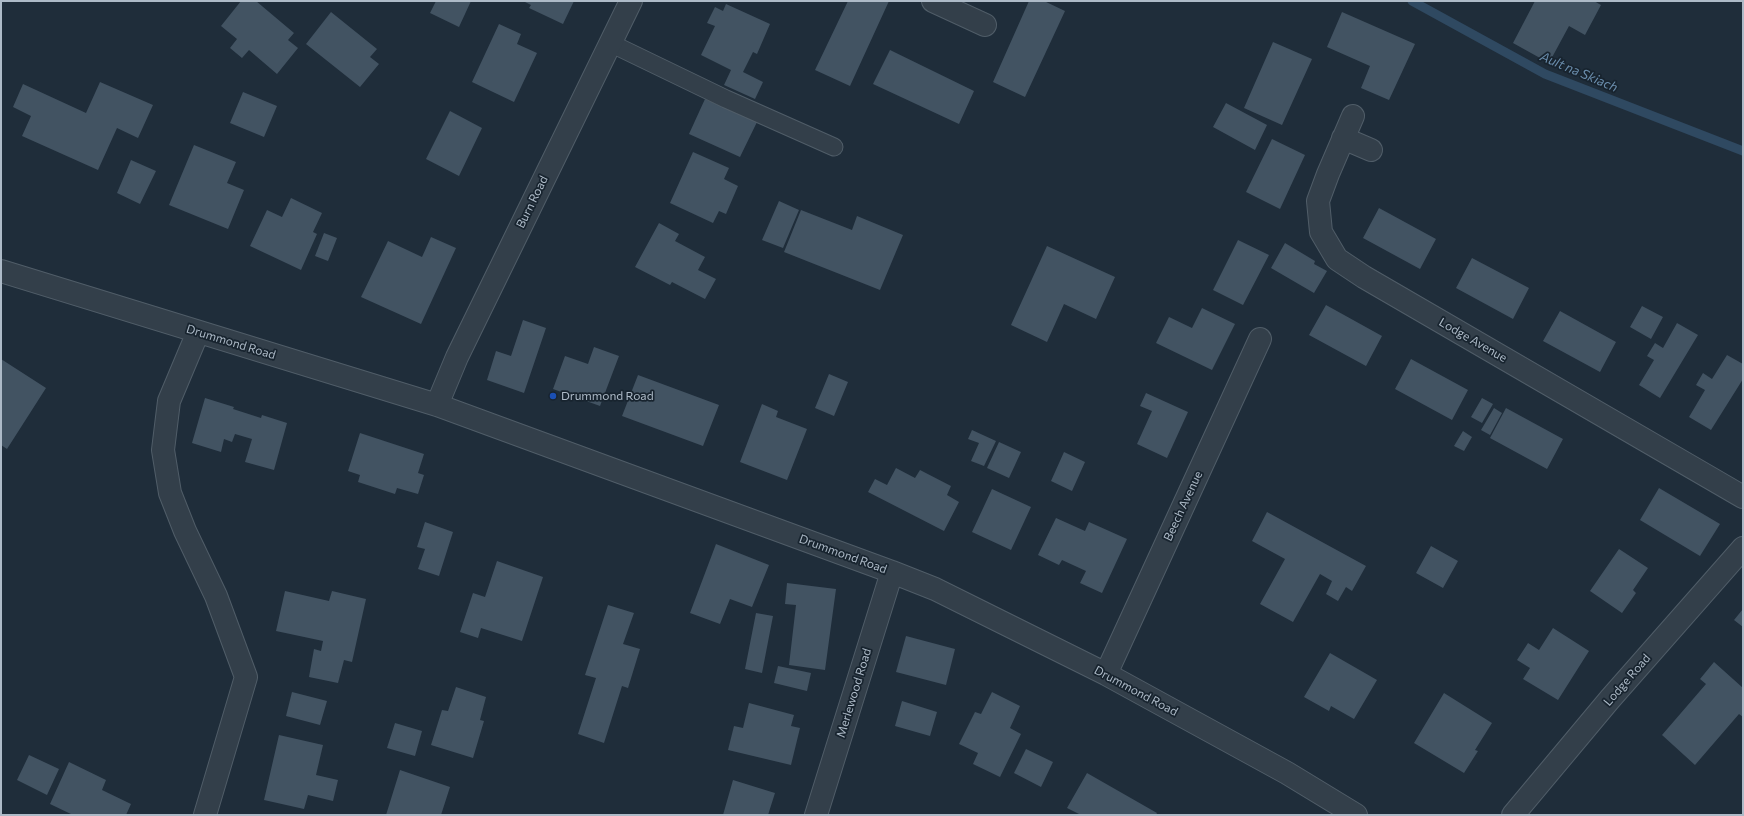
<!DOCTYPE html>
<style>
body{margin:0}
#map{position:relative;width:1744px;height:816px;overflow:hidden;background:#1f2d3a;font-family:Commissioner,sans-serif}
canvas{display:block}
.frame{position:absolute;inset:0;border:2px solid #adbac7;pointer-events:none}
</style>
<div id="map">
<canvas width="1744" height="816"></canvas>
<div class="frame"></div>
</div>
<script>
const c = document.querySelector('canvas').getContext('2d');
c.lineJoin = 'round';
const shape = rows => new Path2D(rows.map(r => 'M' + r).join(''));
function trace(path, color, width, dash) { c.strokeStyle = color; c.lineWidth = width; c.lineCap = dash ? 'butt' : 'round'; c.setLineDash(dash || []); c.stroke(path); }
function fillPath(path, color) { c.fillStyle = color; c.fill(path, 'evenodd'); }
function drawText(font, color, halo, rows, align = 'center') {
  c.font = font + ' Commissioner,sans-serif'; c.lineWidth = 3.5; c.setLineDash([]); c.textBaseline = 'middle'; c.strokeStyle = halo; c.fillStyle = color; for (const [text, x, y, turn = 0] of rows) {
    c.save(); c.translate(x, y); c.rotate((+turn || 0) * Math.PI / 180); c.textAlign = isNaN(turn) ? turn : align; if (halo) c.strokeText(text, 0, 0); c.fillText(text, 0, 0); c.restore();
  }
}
const stream = shape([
 [1412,1,1545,74,1743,151]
]);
const building = shape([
 [241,1,256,1,294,33,288,40,298,48,277,74,249,50,242,58,230,48,237,39,221,26],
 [436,1,471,1,459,27,430,13],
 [523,1,574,1,563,24,529,8,531,5],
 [848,1,889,1,850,86,815,70],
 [1029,1,1044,1,1065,11,1025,97,993,82],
 [1535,1,1594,1,1601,5,1585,35,1569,26,1549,63,1513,43],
 [726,4,770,24,757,54,753,52,743,72,763,82,755,99,724,85,731,70,701,55,715,26,707,23,715,7,723,11],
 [331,12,377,49,370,57,379,64,360,87,306,44],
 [1342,12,1415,44,1389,100,1361,88,1370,66,1327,47],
 [499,24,521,34,517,44,537,53,514,102,472,82],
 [1273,42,1312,59,1282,125,1244,108],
 [890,50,974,91,959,124,873,84],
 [100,82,153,105,138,138,117,128,98,170,22,136,31,116,13,107,23,84,86,113],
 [243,92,277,106,264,137,230,123],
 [705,99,757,122,740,157,689,134],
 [1226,103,1267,125,1255,150,1213,127],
 [450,111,482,128,459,176,426,159],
 [1272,139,1305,155,1280,209,1246,192],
 [194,145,236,162,227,183,244,190,228,229,169,205],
 [693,152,729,168,724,179,738,186,726,214,719,211,713,223,670,203],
 [131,160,156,171,140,204,117,193],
 [291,198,322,213,313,232,317,234,301,270,250,246,267,210,282,217],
 [779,201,799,210,783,248,762,240],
 [1379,208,1436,239,1420,269,1363,238],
 [801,210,852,230,857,216,903,235,880,290,784,252],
 [659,223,679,234,675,241,705,257,698,270,716,279,705,299,672,282,670,285,635,267],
 [324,233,337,238,328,261,315,256],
 [431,237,456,248,421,324,361,297,388,241,422,257],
 [1238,240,1269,255,1243,305,1213,290],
 [1285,243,1315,261,1314,264,1327,271,1314,293,1271,268],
 [1047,246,1115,277,1096,319,1064,304,1047,342,1011,325],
 [1472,258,1529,288,1513,319,1456,288],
 [1326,305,1382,336,1366,366,1309,335],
 [1642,306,1663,317,1651,339,1630,327],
 [1202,308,1235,324,1212,370,1156,343,1169,317,1192,328],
 [1560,311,1616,342,1600,372,1543,341],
 [523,320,546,328,524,393,487,380,496,351,511,356],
 [1677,323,1698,335,1660,398,1639,385,1654,360,1647,356,1655,343,1663,348],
 [594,347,619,356,600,406,553,389,565,356,588,364],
 [1727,355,1743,364,1743,379,1711,430,1689,417,1705,390,1696,385,1703,373,1712,379],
 [1,359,46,388,7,449,1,445],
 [1411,359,1468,390,1452,420,1395,389],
 [829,374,848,382,834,416,815,408],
 [638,375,719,405,703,446,622,416],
 [1146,393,1188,412,1167,458,1137,444,1152,411,1140,406],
 [205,398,234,407,233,409,261,418,262,415,287,423,274,470,245,462,252,439,235,434,232,442,224,439,221,452,192,443],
 [1482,398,1493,404,1482,423,1471,417],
 [762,404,778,411,776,417,807,429,787,480,740,462],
 [1494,408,1502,413,1490,435,1481,430],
 [1506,408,1563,439,1547,469,1490,438],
 [972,430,996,441,984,466,971,461,979,443,968,439],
 [1463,431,1472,437,1464,451,1454,446],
 [360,433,424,454,418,473,424,475,418,494,397,488,395,494,358,482,360,475,348,471],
 [999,442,1021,452,1009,478,987,468],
 [1064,452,1085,462,1072,491,1051,481],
 [896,468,915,478,920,470,951,486,947,495,959,502,944,531,868,492,875,479,887,485],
 [1659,488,1720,524,1700,556,1640,520],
 [992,489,1031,507,1011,550,972,532],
 [1267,512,1366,566,1352,591,1346,587,1338,601,1326,594,1332,581,1320,574,1293,622,1260,604,1285,559,1252,541],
 [1056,518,1085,531,1089,522,1127,539,1102,593,1080,583,1086,571,1062,560,1059,565,1038,555],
 [425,522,453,532,439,576,418,569,425,549,417,547],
 [716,544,769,565,752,607,730,599,720,624,690,613],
 [1431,546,1458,561,1443,588,1416,573],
 [1619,549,1648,568,1633,590,1636,593,1622,613,1590,591],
 [497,561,543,577,522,641,481,628,478,638,460,632,473,593,485,597],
 [787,583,836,589,825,670,789,665,796,605,785,604],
 [285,591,329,601,332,591,366,599,352,662,344,660,338,683,309,677,314,649,321,651,323,641,276,631],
 [608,605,634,613,623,644,640,649,628,688,622,686,604,743,578,734,596,678,585,675],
 [1743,609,1743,627,1734,620],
 [756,613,773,616,762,673,745,669],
 [1553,628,1589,651,1558,700,1523,679,1530,668,1517,660,1528,643,1539,650],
 [906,636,955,649,946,685,896,672],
 [1330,653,1377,680,1354,719,1331,706,1329,711,1304,697],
 [1714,662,1743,688,1743,717,1739,714,1695,765,1662,735,1706,684,1700,679],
 [778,666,811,673,807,691,774,683],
 [456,687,486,697,480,720,484,721,473,758,431,745,442,710,448,711],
 [292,692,327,701,320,725,286,716],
 [992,692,1020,706,1010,728,1021,734,1000,777,973,764,978,753,959,744,975,712,981,714],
 [1444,693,1492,723,1475,750,1478,751,1464,773,1414,743],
 [902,701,937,712,930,736,895,726],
 [749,703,794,715,791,726,800,728,791,765,728,750,734,726,743,728],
 [395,723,422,731,415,756,387,748],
 [279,735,323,745,316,775,338,780,333,801,308,795,304,809,264,800],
 [1026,749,1053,762,1041,787,1014,773],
 [29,755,59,769,47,795,17,780],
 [69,762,106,780,102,790,131,804,126,815,73,815,50,804],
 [400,770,450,787,441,815,386,815],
 [1087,773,1157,813,1156,815,1081,815,1067,808],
 [733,780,775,793,768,815,723,815]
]);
const lane = shape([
 [610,43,726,99,834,147]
]);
const street = shape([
 [933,1,985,25],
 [1353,116,1328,174,1318,201,1321,232,1337,259,1364,277,1743,497],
 [1343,138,1371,150],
 [1,271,437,405,892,572,935,589,1106,674,1287,773,1356,815],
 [198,332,169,401,163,450,170,493,185,531,216,596,246,677,205,815],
 [437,405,457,357,631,1],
 [1106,674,1260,339],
 [816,815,892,572],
 [1513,815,1610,699,1743,548]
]);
const markers = [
 [553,396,4,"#1a4fb4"]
];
const streetNames = [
 ["Burn Road",532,202,-64],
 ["Lodge Avenue",1473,340,30],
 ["Drummond Road",231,342,17],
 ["Beech Avenue",1183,506,-65],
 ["Drummond Road",843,554,20],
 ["Lodge Road",1627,680,-49],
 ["Drummond Road",1136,691,28],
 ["Merlewood Road",854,693,-73]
];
const poiNames = [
 ["Drummond Road",561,396]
];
const waterNames = [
 ["Ault na Skiach",1579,72,23]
];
trace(stream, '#2f4961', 9);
fillPath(building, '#425362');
trace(lane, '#505d68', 19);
trace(street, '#505d68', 24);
trace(lane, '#333f4a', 17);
trace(street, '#333f4a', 22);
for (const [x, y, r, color] of markers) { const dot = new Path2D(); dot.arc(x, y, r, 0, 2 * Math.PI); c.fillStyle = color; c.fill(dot); trace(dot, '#18242f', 1.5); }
drawText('12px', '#adbac7', '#18242f', streetNames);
drawText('12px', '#adbac7', '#18242f', poiNames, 'left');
drawText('italic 13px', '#6b8ead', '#18242f', waterNames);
</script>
